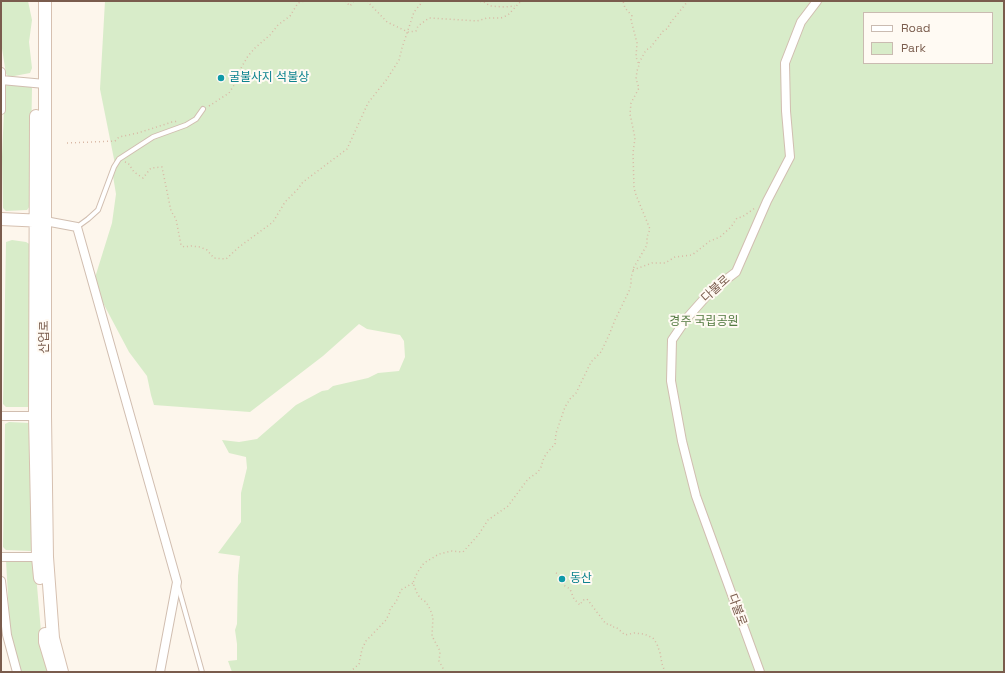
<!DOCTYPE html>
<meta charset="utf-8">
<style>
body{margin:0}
#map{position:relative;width:1005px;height:673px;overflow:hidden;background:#fdf6ec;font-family:"Space Grotesk",sans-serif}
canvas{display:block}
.frame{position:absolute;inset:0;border:2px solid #7a5c4d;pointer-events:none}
.legend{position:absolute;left:863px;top:12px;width:130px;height:52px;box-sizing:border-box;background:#fffaf3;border:1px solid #cabbb1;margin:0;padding:5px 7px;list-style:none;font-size:12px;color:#7a5c4d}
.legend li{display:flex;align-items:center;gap:8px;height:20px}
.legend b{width:20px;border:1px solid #cabbb1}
</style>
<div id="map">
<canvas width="1005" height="673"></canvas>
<div class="frame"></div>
<ul class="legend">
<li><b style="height:5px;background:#fff"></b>Road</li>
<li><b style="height:11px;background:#d8ecc9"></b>Park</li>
</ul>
</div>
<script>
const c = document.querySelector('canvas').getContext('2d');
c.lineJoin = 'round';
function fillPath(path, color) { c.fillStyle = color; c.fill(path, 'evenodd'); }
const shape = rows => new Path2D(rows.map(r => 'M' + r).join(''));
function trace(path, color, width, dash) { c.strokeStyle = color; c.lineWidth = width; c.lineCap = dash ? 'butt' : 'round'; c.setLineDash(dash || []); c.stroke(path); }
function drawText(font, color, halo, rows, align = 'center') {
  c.font = font + ' "Space Grotesk","Noto Sans KR",sans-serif'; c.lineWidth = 4; c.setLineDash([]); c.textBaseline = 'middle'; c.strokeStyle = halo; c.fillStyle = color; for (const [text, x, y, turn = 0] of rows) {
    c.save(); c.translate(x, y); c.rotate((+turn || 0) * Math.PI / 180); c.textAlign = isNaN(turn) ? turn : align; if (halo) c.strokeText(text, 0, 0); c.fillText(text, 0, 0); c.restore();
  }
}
const green = shape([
 [1,1,28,1,32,20,29,42,32,68,30,73,9,77,6,74,1,42],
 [105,1,1004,1,1004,672,232,672,228,661,237,660,237,644,235,630,237,624,238,576,240,556,218,553,241,522,241,493,247,468,246,457,229,453,222,440,239,442,257,439,296,405,322,391,328,390,333,386,368,378,378,373,399,371,405,357,404,341,400,335,367,329,359,324,323,356,250,412,154,405,151,395,147,376,129,352,93,284,112,223,116,194,113,176,115,164,100,89],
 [864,13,992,13,992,63,864,63],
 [13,83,28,85,32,88,30,206,27,210,6,211,3,208,2,157,5,85],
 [12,240,26,242,31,245,31,407,6,407,3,404,6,242],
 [9,422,29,423,32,424,34,546,31,551,6,550,3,547,5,424],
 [30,559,35,563,42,643,48,671,46,672,21,672,10,634,6,560]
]);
const path = shape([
 [345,1,350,6,354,1],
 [367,1,387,22,408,32,416,31,418,26,429,18,477,21,487,18,501,18,508,15,521,1],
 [476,1,484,2,490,6,505,7,515,6],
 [639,63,646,50,650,48,664,30,667,29,671,22,688,1],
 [209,106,229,93,238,79,241,68,248,56,255,48,270,35,278,25,290,16,298,3,304,1],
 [67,143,115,141,119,137,138,133,172,122,179,121],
 [125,162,128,163,134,172,143,178,151,168,162,167,171,211,176,219,181,245,184,247,191,246,200,247,207,250,214,258,226,259,239,247,273,222,285,202,297,190,303,182,347,149,368,103,387,79,399,60,402,48,414,12,423,1],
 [633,270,652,263,665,263,675,257,692,255,710,241,720,237,731,227,737,218,742,217,755,208],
 [556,573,558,574,562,582,562,584,570,589,574,599,580,605,583,600,587,599,606,624,610,624,612,627,616,627,625,635,634,633,644,634,653,638,657,644,660,653,662,664,665,672],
 [350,672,359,664,362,649,366,641,386,620,390,612,390,609,396,602,401,590,413,583],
 [445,672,439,661,440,652,439,649,432,636,433,617,430,609,426,602,420,598,417,593,413,583,417,573,424,563,439,554,452,551,463,552,479,534,488,520,508,506,528,479,538,472,541,467,543,460,546,454,555,444,556,433,565,407,570,399,576,393,591,362,601,352,609,335,615,320,630,289,631,283,631,278,634,267,647,245,647,237,650,229,636,195,634,188,633,153,635,138,630,114,631,103,639,88,636,79,637,71,639,65,636,57,637,43,631,20,632,16,625,8,623,1]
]);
const lane = shape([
 [77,227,88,219,98,210,114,167,119,159,153,137,186,125,196,119,203,109],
 [178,586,202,672]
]);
const street = shape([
 [1,72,1,110],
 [1,80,45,84],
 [45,221,77,227,177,582,160,672],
 [1,416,40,416],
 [1,557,42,557],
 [1,581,7,635,17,672],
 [760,672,696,496,682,441,671,381,672,340,687,318,711,291,736,272,767,201,790,157,786,111,785,63,801,22,817,1]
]);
const secondary = shape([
 [45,1,45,416,47,557,53,638,62,672],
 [36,116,35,416,38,557,40,578],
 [1,219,44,221],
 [45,634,45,642,54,672]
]);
const markers = [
 [221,78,4,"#0f9aa8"],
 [562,579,4,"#0f9aa8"]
];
const cultureNames = [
 ["굴불사지 석불상",229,78],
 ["동산",570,579]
];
const streetNames = [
 ["다불로",716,289,-42],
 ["산업로",45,337,-90],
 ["다불로",737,610,70]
];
const parkNames = [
 ["경주 국립공원",704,322]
];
fillPath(green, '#d8ecc9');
trace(lane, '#d1beb0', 6);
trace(street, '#d1beb0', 10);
trace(secondary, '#d6c0b0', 14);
trace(path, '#d9b8a5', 1.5, [1, 3]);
trace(lane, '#fff', 4);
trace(street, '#fff', 8);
trace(secondary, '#fff', 12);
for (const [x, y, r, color] of markers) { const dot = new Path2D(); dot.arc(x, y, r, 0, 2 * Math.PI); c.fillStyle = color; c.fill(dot); trace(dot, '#fffaf3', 1.5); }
drawText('12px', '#0d838f', '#fffaf3', cultureNames, 'left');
drawText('12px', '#7a5c4d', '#fffaf3', streetNames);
drawText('12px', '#537a41', '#fffaf3', parkNames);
</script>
